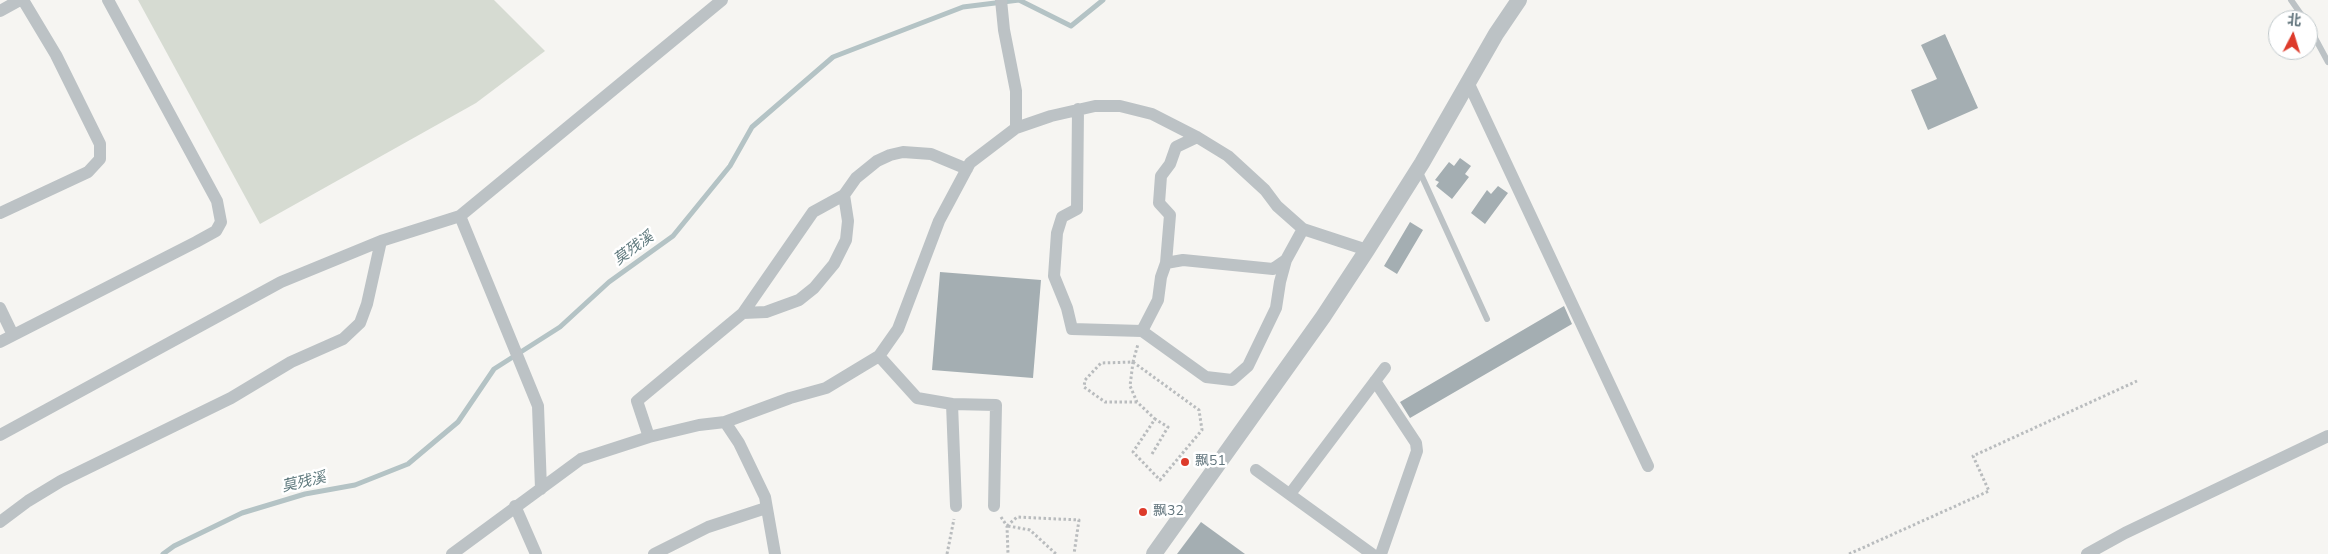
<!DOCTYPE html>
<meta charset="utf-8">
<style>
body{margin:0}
#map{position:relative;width:2328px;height:554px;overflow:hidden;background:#f6f5f2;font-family:"Nunito Sans","Noto Sans SC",sans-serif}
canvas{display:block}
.north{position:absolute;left:2268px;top:10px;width:50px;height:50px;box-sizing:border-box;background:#fff;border:1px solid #c0c8cb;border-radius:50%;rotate:5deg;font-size:14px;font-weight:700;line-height:20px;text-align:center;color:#62757d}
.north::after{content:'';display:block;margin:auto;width:18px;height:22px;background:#dd3b2b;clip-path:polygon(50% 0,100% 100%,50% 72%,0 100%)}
</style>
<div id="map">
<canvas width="2328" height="554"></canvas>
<div class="north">北</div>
</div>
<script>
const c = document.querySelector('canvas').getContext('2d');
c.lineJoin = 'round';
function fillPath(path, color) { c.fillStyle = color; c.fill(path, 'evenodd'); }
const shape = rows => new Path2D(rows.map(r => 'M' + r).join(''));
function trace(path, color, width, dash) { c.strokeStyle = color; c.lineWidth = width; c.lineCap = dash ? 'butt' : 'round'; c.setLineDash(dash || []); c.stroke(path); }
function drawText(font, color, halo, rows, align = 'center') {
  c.font = font + ' "Nunito Sans","Noto Sans SC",sans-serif'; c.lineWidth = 5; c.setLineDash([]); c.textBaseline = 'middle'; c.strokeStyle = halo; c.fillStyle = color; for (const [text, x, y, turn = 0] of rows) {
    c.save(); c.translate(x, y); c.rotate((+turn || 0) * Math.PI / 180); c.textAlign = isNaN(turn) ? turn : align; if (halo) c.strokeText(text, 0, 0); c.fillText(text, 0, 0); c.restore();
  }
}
const green = shape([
 [138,0,494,0,545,51,476,103,260,224]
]);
const stream = shape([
 [163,554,174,546,242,513,305,494,355,485,408,464,458,422,494,369,560,327,609,282,673,236,730,166,752,127,833,57,963,7,1019,0,1071,26,1103,0]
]);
const building = shape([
 [1945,34,1978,108,1928,130,1911,90,1937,79,1921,45],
 [1460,158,1471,166,1465,174,1469,177,1452,199,1436,186,1439,182,1435,180,1449,162,1454,166],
 [1498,186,1508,193,1485,224,1471,213,1487,190,1491,194],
 [1410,222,1423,230,1397,274,1384,266],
 [940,272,1041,280,1033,378,932,370],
 [1564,306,1572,324,1410,418,1400,402],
 [1201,522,1245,554,1177,554]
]);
const path = shape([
 [1133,362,1199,410,1202,430,1160,480,1133,452,1155,419,1137,402,1130,386,1133,362],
 [1137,402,1105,402,1084,387,1085,380,1101,363,1133,362,1138,344],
 [1152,454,1168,427,1155,419],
 [1001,517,1007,526,1008,554],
 [1007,526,1017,517,1079,520,1074,554],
 [1008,526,1030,530,1056,554],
 [947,554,954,519],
 [1849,554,1989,491,1973,456,2137,381]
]);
const service = shape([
 [2291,0,2305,20],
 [2308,25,2328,62],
 [1419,170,1487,319]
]);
const minor = shape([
 [1001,0,1004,30,1016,91,1016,128],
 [0,11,20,0],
 [1468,82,1648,466],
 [1078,109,1077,209,1062,217,1057,233,1054,276,1067,308,1072,329,1142,331,1158,300,1161,277,1166,263,1183,260,1273,269,1286,260,1303,229],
 [0,213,88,172,100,159,100,144,56,55,23,0],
 [460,216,538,406,541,489],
 [1166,263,1170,215,1159,203,1161,176,1170,164,1176,147,1197,137],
 [0,308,13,335],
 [743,313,766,312,799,300,814,288,834,264,846,240,848,221,844,195],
 [1142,331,1206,377,1232,380,1248,366,1276,308,1280,282,1286,260],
 [0,342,196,242,216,231,221,222,217,201,108,0],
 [879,356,917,398,952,404,956,506],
 [1375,381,1416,443,1417,451,1381,554],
 [952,404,996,405,994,506],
 [725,422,739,443,765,497,775,554],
 [0,435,281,282,381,241,460,216,722,0],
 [649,437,637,401,743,313,813,212,844,195,856,178,877,161,890,155,903,152,931,154,967,169],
 [1256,470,1372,554],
 [1290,494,1385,368],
 [515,506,536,554],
 [0,522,28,501,61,481,231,398,291,362,343,339,360,323,367,304,381,241],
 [452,554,581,459,649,437,699,425,725,422,790,398,826,388,879,356,898,329,939,221,970,163,1016,128,1051,116,1095,106,1120,106,1152,114,1197,137,1228,156,1265,190,1277,206,1303,229,1367,250],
 [654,554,708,527,766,508],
 [2087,554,2125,533,2328,436]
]);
const tertiary = shape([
 [1154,554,1323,317,1367,250,1422,163,1496,34,1519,0]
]);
const markers = [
 [1185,462,5,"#dd3b2b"],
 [1143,512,5,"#dd3b2b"]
];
const poiNames = [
 ["飘51",1195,462],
 ["飘32",1153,512]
];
const waterNames = [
 ["莫残溪",634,249,-36],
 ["莫残溪",304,483,-13]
];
fillPath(green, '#d6dbd2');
trace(stream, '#b4c3c5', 5);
fillPath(building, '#a4aeb2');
trace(path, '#b9bcbe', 3, [2.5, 2.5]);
trace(service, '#bcc2c5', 6);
trace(minor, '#bcc2c5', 12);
trace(tertiary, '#bcc2c5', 16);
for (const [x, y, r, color] of markers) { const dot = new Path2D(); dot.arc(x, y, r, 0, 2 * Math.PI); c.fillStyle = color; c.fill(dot); trace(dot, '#fff', 2); }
drawText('14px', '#62757d', '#fff', poiNames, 'left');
drawText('italic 15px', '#617b7f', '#fff', waterNames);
</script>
